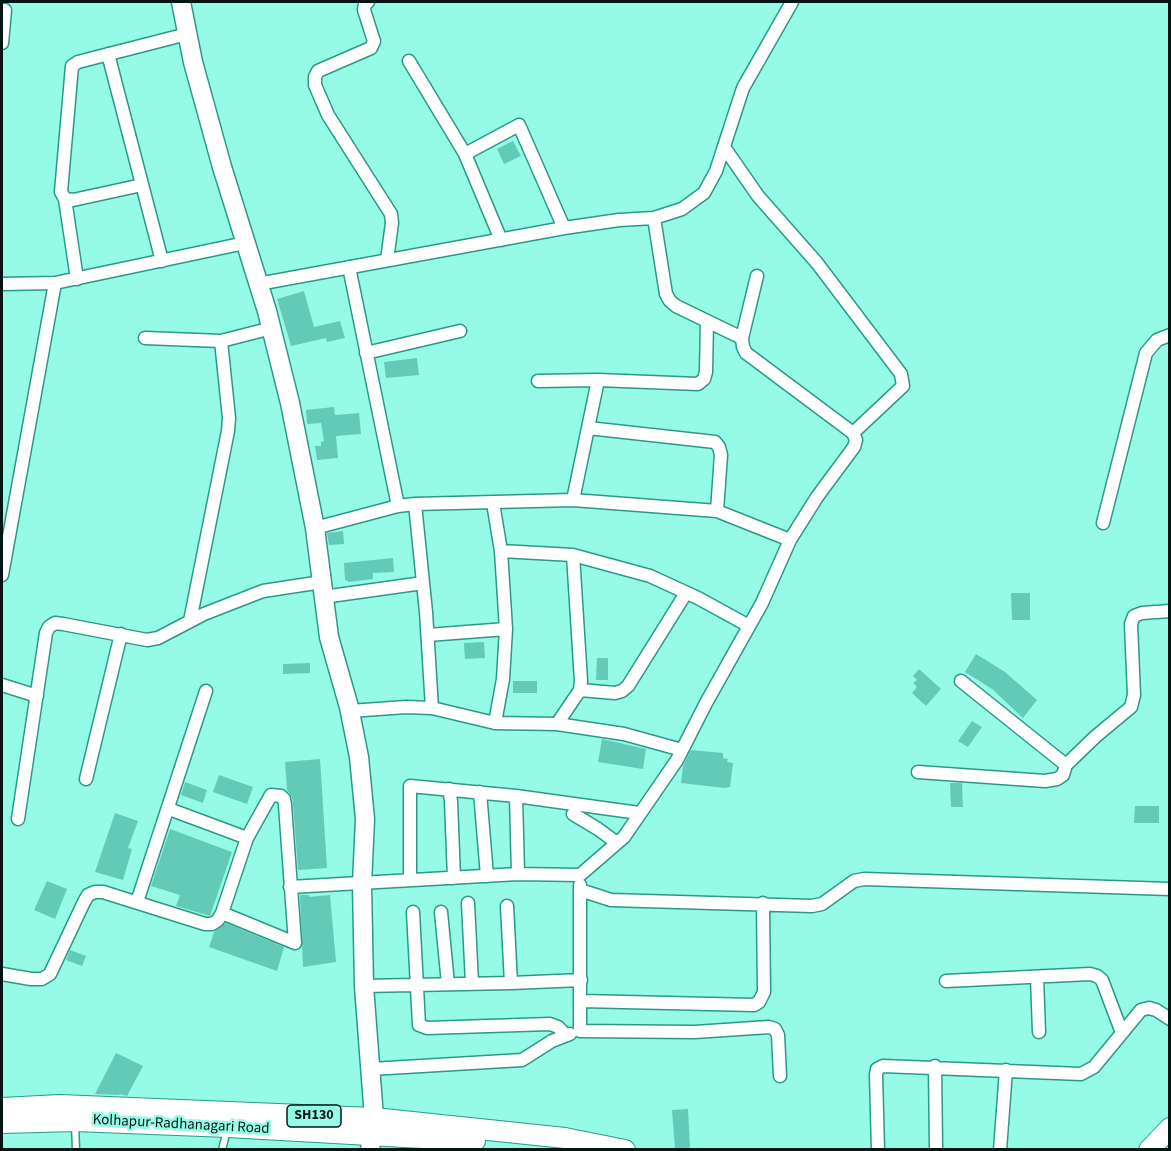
<!DOCTYPE html>
<style>
body{margin:0}
#map{position:relative;width:1171px;height:1151px;overflow:hidden;background:#95fbe7;font-family:"Source Sans 3",sans-serif}
canvas{display:block}
.frame{position:absolute;inset:0;border:3px solid #021714;pointer-events:none}
</style>
<div id="map">
<canvas width="1171" height="1151"></canvas>
<div class="frame"></div>
</div>
<script>
const c = document.querySelector('canvas').getContext('2d');
c.lineJoin = 'round';
function fillPath(path, color) { c.fillStyle = color; c.fill(path, 'evenodd'); }
const shape = rows => new Path2D(rows.map(r => 'M' + r).join(''));
function trace(path, color, width, dash) { c.strokeStyle = color; c.lineWidth = width; c.lineCap = dash ? 'butt' : 'round'; c.setLineDash(dash || []); c.stroke(path); }
function drawText(font, color, halo, rows, align = 'center') {
  c.font = font + ' "Source Sans 3",sans-serif'; c.lineWidth = 5; c.setLineDash([]); c.textBaseline = 'middle'; c.strokeStyle = halo; c.fillStyle = color; for (const [text, x, y, turn = 0] of rows) {
    c.save(); c.translate(x, y); c.rotate((+turn || 0) * Math.PI / 180); c.textAlign = isNaN(turn) ? turn : align; if (halo) c.strokeText(text, 0, 0); c.fillText(text, 0, 0); c.restore();
  }
}
const building = shape([
 [513,141,521,156,504,164,497,149],
 [304,291,314,327,340,321,345,338,327,342,326,338,291,346,277,299],
 [417,358,419,375,386,378,384,362],
 [334,407,335,415,359,413,361,434,336,436,338,458,317,460,315,446,321,446,321,442,324,441,321,423,307,424,306,410],
 [343,531,344,544,329,545,327,533],
 [393,558,394,572,373,573,373,579,349,582,345,580,344,563],
 [1011,593,1030,593,1030,620,1012,620],
 [484,642,485,658,465,659,464,643],
 [976,654,1005,672,1037,700,1023,718,992,689,965,672],
 [597,658,608,658,608,680,596,680],
 [310,663,310,673,283,674,283,664],
 [919,669,941,689,926,706,912,693,917,687,913,683,917,680,913,676],
 [513,681,537,681,537,693,513,693],
 [972,721,982,727,968,747,958,741],
 [602,739,646,749,643,769,598,762],
 [691,750,723,753,723,758,728,759,727,762,733,763,730,787,724,788,681,783,683,766],
 [320,759,327,868,298,870,293,804,292,797,287,790,285,762],
 [219,775,253,787,247,804,213,792],
 [185,782,207,790,203,803,181,795],
 [950,783,962,783,963,807,951,807],
 [1135,806,1159,806,1159,823,1134,823],
 [115,813,138,821,128,848,132,849,123,880,95,872],
 [170,829,232,852,210,916,176,906,180,895,151,886],
 [47,881,67,889,55,919,34,910],
 [300,895,309,895,309,897,330,895,336,962,303,967],
 [226,923,284,947,277,971,209,947,214,932],
 [70,950,86,956,82,966,66,960],
 [116,1053,143,1066,127,1096,120,1094,119,1095,95,1094],
 [688,1109,690,1148,675,1149,672,1110]
]);
const lane = shape([
 [75,1123,76,1150],
 [222,1150,227,1130]
]);
const street = shape([
 [368,2,365,4,364,10,372,35,374,41,371,48,318,71,315,77,315,85,328,115,391,214,392,223,387,260],
 [2,43,5,10],
 [108,54,162,261],
 [409,61,465,154,501,240],
 [724,147,758,196,817,263,901,374,903,386,853,433],
 [465,154,519,125,564,228],
 [142,185,73,200,65,199,61,192,72,66,78,62,187,34],
 [65,199,77,279],
 [654,218,666,294,670,301,676,306,742,338],
 [349,267,398,506],
 [2,284,55,283,245,243],
 [258,284,564,228,619,220,654,218,682,209,704,193,716,171,743,88,792,2],
 [145,338,221,341,272,328],
 [366,353,460,331],
 [538,381,598,380,698,384,704,379,706,372,707,321],
 [588,428,715,442,719,447,721,455,717,511],
 [573,500,598,380],
 [493,503,501,551,573,555,650,576,698,598,749,626],
 [415,504,426,612,432,708],
 [1103,523,1146,353,1157,340,1170,335],
 [315,528,398,506,415,504,573,500,717,511,790,540],
 [2,575,55,283],
 [323,597,423,583],
 [190,621,228,431,229,418,221,341],
 [428,635,506,629],
 [2,685,37,696],
 [580,690,615,693,622,691,628,686,686,593],
 [350,711,406,707,432,708,495,723,557,724,624,734,682,750],
 [495,723,503,679,506,629,501,551],
 [557,724,580,690,581,681,573,555],
 [1066,765,1095,737,1131,707,1134,695,1131,624,1134,616,1142,613,1170,611],
 [918,772,1045,781,1057,779,1063,775,1066,765,961,681],
 [86,779,121,634],
 [449,789,451,801,454,878],
 [480,792,487,876],
 [271,795,281,796,284,799,285,805,295,943,222,913,247,838,271,795],
 [516,796,518,874],
 [169,809,247,838],
 [573,814,598,829,617,843],
 [18,819,46,633,49,627,55,623,63,624,147,640,158,638,204,614,263,591,322,582],
 [410,880,410,786,516,796,639,813],
 [580,885,580,1031,695,1032,769,1027,775,1029,778,1035,780,1076],
 [290,887,518,874,580,875,624,837,677,760,706,703,762,603,790,540,817,497,854,447,856,440,853,433,746,353,743,347,742,338,757,276],
 [580,890,611,900,812,906,822,904,854,881,864,879,1170,889],
 [137,902,206,691],
 [468,903,472,983],
 [507,906,511,983],
 [413,912,419,1025,427,1028,550,1024,558,1027,566,1035],
 [441,912,448,984],
 [2,974,31,979,42,979,50,974,84,902,88,895,95,892,103,892,205,924,212,924,218,920,222,913],
 [1037,977,1039,1032],
 [946,981,1090,974,1097,976,1102,980,1122,1033],
 [364,986,511,983,581,980],
 [581,1001,754,1005,759,1002,764,992,763,903],
 [935,1066,936,1147],
 [371,1069,522,1060,552,1041,570,1034],
 [878,1150,876,1075,877,1069,883,1066,1081,1074,1094,1067,1141,1010,1149,1008,1156,1010,1170,1019],
 [1000,1150,1006,1070]
]);
const secondary = shape([
 [181,2,193,62,222,167,267,311,290,403,315,528,329,637,349,707,359,757,365,819,362,884,364,986,374,1118,370,1150]
]);
const primary = shape([
 [2,1108,60,1105,374,1118,565,1138,625,1150],
 [2,1123,75,1121,228,1127,475,1141],
 [1149,1150,1170,1128]
]);
const shields = [
 [314,1116,54]
];
const shieldNames = [
 ["SH130",314,1116]
];
const streetNames = [
 ["Kolhapur-Radhanagari Road",181,1125,3]
];
fillPath(building, '#63cab7');
trace(lane, '#2b9988', 9);
trace(street, '#2b9988', 15);
trace(secondary, '#2b9988', 21);
trace(primary, '#2b9988', 22);
trace(lane, '#fff', 6);
trace(street, '#fff', 12);
trace(secondary, '#fff', 18);
trace(primary, '#fff', 20);
for (const [x, y, w] of shields) { const box = new Path2D(); box.roundRect(x - w / 2, y - 11, w, 22, 4.5); c.fillStyle = '#95fbe7'; c.fill(box); trace(box, '#021714', 1.5); }
drawText('bold 14px', '#021714', null, shieldNames);
drawText('15px', '#021714', '#95fbe7', streetNames);
</script>
